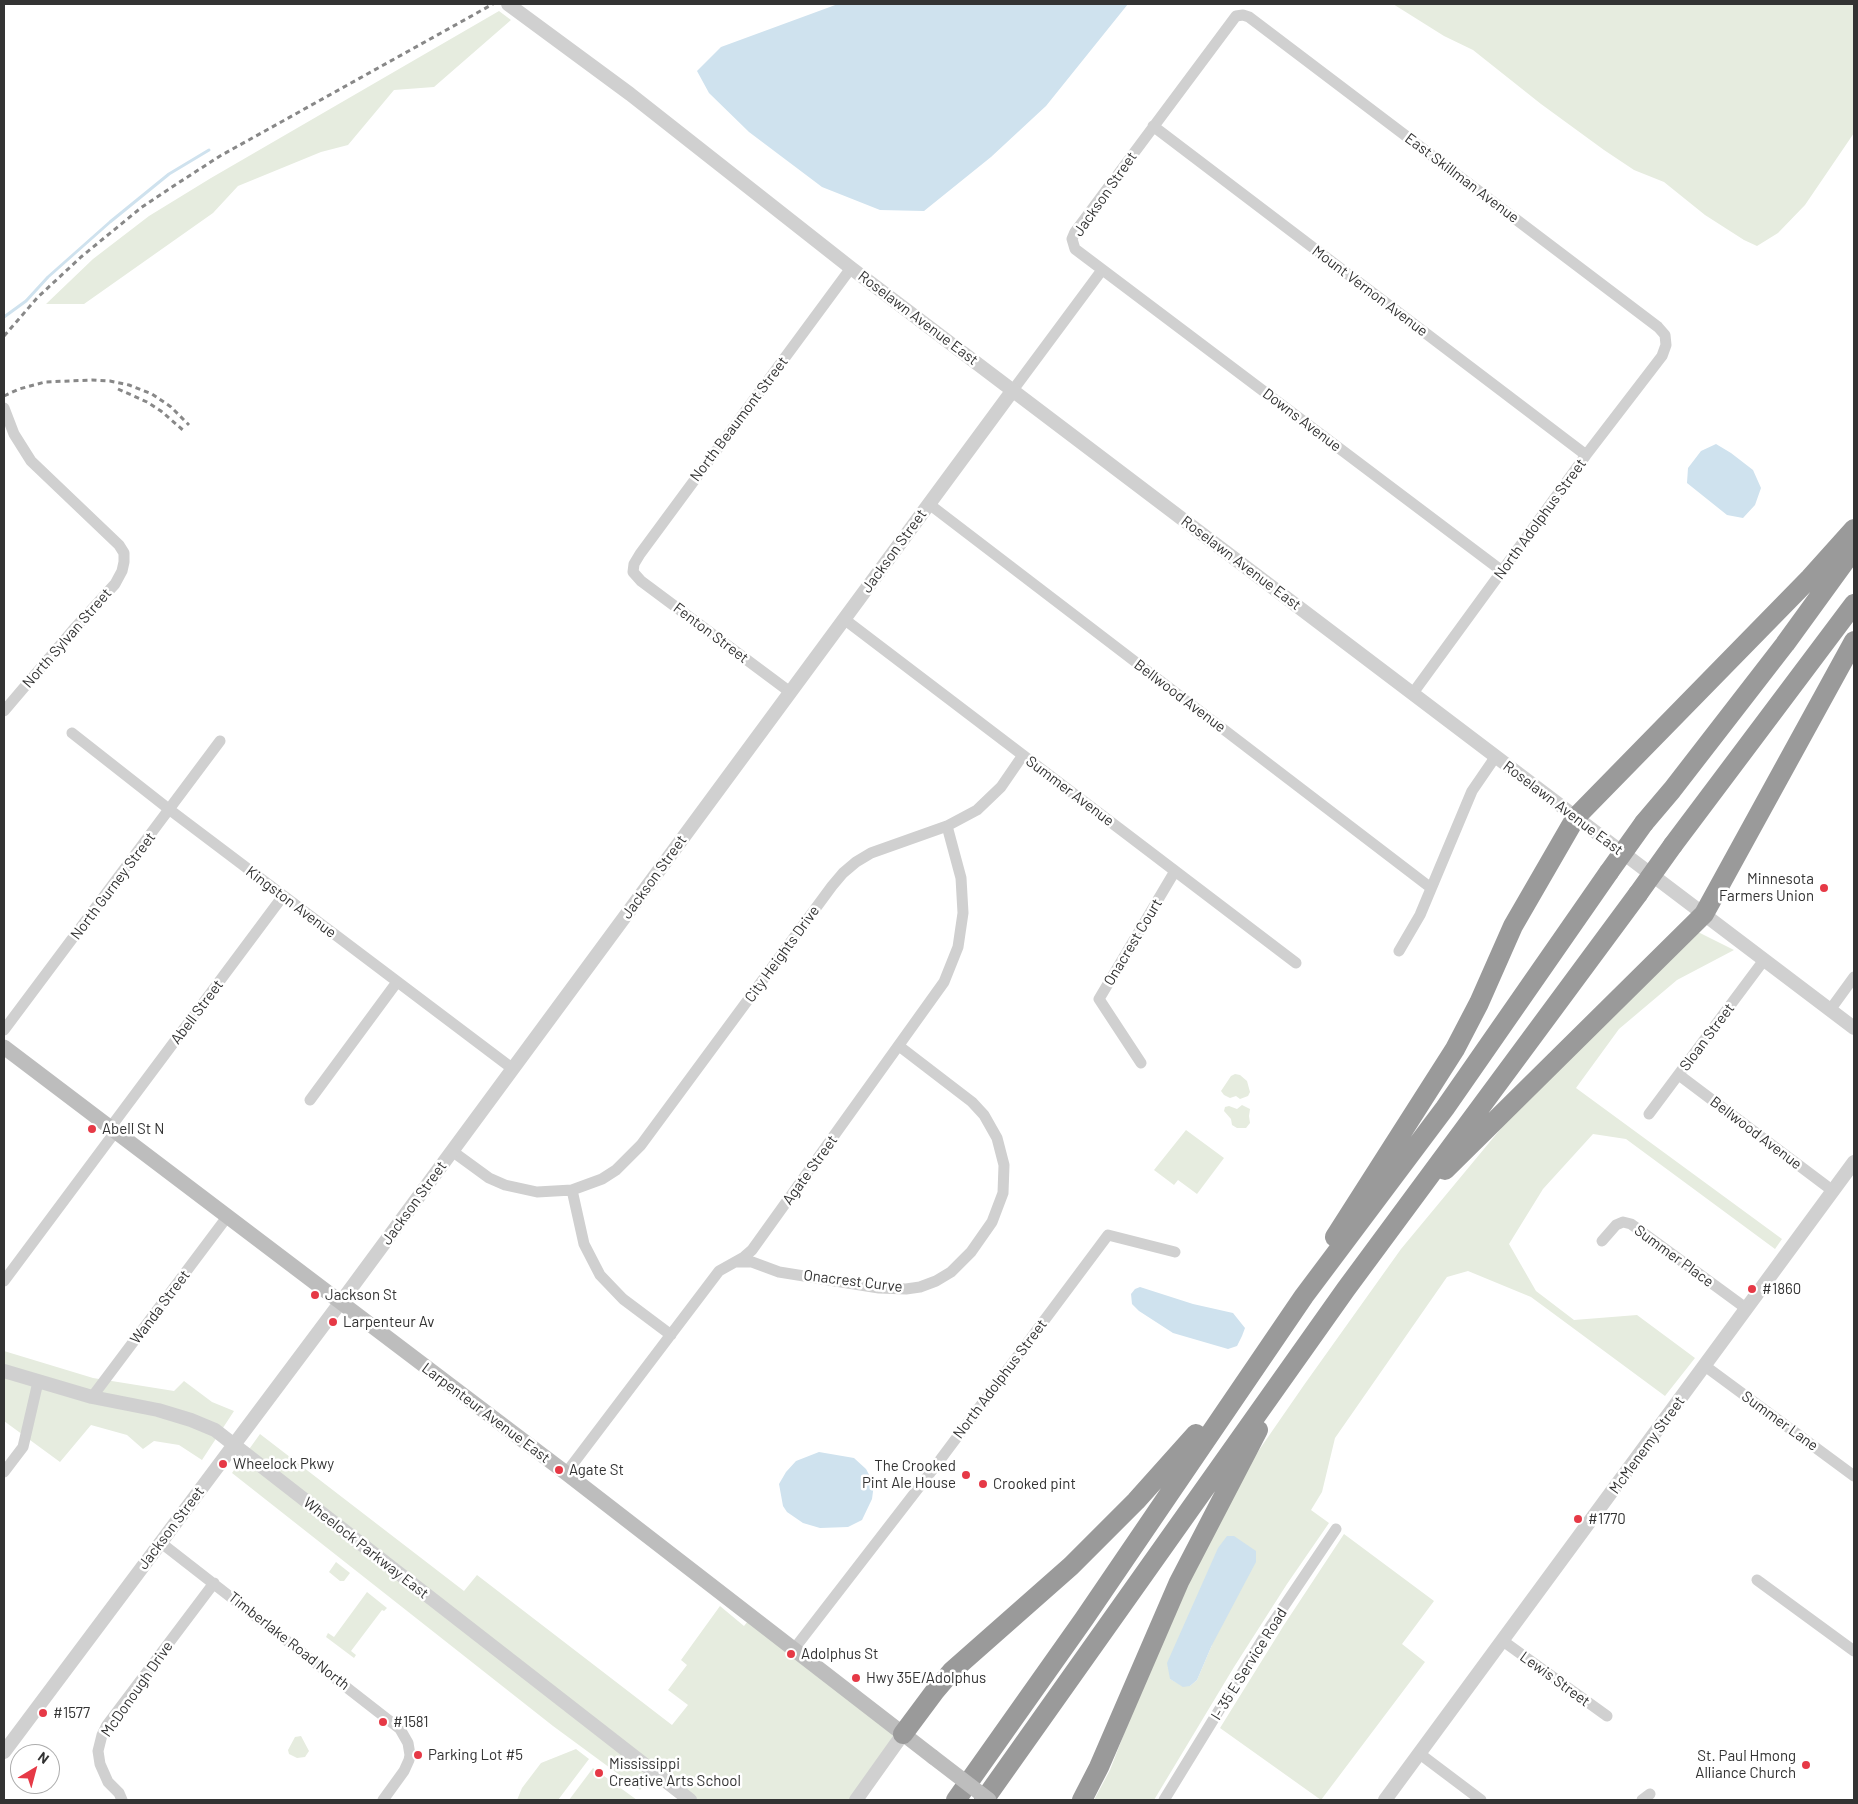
<!DOCTYPE html>
<style>
body{margin:0}
#map{position:relative;width:1858px;height:1804px;overflow:hidden;background:#fff;font-family:Barlow,sans-serif}
canvas{display:block}
.frame{position:absolute;inset:0;border:5px solid #333;pointer-events:none}
.north{position:absolute;left:10px;top:1744px;width:50px;height:50px;box-sizing:border-box;background:#fff;border:1px solid #adadad;border-radius:50%;rotate:37deg;font-size:14px;font-weight:700;line-height:20px;text-align:center;color:#333}
.north::after{content:'';display:block;margin:auto;width:18px;height:22px;background:#e63946;clip-path:polygon(50% 0,100% 100%,50% 72%,0 100%)}
</style>
<div id="map">
<canvas width="1858" height="1804"></canvas>
<div class="frame"></div>
<div class="north">N</div>
</div>
<script>
const c = document.querySelector('canvas').getContext('2d');
c.lineJoin = 'round';
function fillPath(path, color) { c.fillStyle = color; c.fill(path, 'evenodd'); }
const shape = rows => new Path2D(rows.map(r => 'M' + r).join(''));
function trace(path, color, width, dash) { c.strokeStyle = color; c.lineWidth = width; c.lineCap = dash ? 'butt' : 'round'; c.setLineDash(dash || []); c.stroke(path); }
function drawText(font, color, halo, rows, align = 'center') {
  c.font = font + ' Barlow,sans-serif'; c.lineWidth = 5; c.setLineDash([]); c.textBaseline = 'middle'; c.strokeStyle = halo; c.fillStyle = color; for (const [text, x, y, turn = 0] of rows) {
    c.save(); c.translate(x, y); c.rotate((+turn || 0) * Math.PI / 180); c.textAlign = isNaN(turn) ? turn : align; if (halo) c.strokeText(text, 0, 0); c.fillText(text, 0, 0); c.restore();
  }
}
const green = shape([
 [1393,4,1854,4,1854,133,1805,205,1778,233,1757,246,1744,240,1705,215,1664,182,1634,170,1604,150,1541,104,1473,50,1444,36],
 [499,11,511,20,434,87,394,90,348,145,321,152,238,186,213,213,84,304,46,304,93,259,149,216,211,178],
 [1696,931,1734,950,1677,980,1619,1029,1576,1088,1782,1239,1775,1249,1626,1139,1593,1134,1543,1189,1509,1244,1536,1291,1574,1320,1637,1315,1695,1358,1665,1396,1531,1297,1468,1271,1447,1277,1335,1438,1322,1492,1311,1510,1329,1523,1287,1584,1234,1667,1154,1800,1094,1800,1110,1770,1139,1695,1152,1656,1239,1479,1304,1385,1401,1249,1508,1120],
 [1212,1645,1197,1680,1190,1686,1183,1686,1170,1679],
 [1235,1074,1240,1075,1247,1081,1250,1092,1248,1096,1240,1099,1236,1096,1230,1098,1224,1095,1221,1091,1231,1076],
 [1242,1105,1250,1109,1249,1116,1250,1123,1246,1128,1237,1128,1232,1125,1231,1119,1224,1111,1225,1107,1229,1106,1237,1109],
 [1186,1130,1224,1158,1197,1194,1178,1180,1174,1185,1154,1170],
 [4,1351,93,1378,174,1391,184,1381,212,1402,234,1411,202,1460,179,1445,154,1441,143,1449,127,1435,91,1425,60,1462,4,1421],
 [260,1434,464,1591,477,1575,672,1725,688,1705,668,1690,687,1665,681,1660,720,1606,744,1626,752,1616,903,1734,856,1800,691,1800,655,1773,640,1790,553,1726,232,1473],
 [1344,1534,1434,1601,1402,1644,1425,1662,1321,1800,1220,1728,1284,1625],
 [336,1562,350,1573,344,1581,340,1581,329,1572],
 [367,1592,387,1608,384,1611,382,1610,351,1651,356,1655,354,1658,326,1637,328,1633,334,1637],
 [301,1736,309,1751,305,1757,297,1758,289,1754,288,1750,295,1737],
 [576,1749,589,1759,558,1800,517,1800,522,1788,541,1763],
 [593,1768,637,1800,569,1800]
]);
const water = shape([
 [838,4,1128,4,1046,106,991,157,924,211,880,210,822,187,749,132,709,93,697,71,721,47],
 [1716,444,1731,453,1753,470,1761,488,1755,505,1743,518,1727,515,1687,483,1688,468,1701,451],
 [1140,1287,1193,1304,1233,1313,1245,1328,1242,1336,1237,1346,1228,1349,1173,1333,1139,1311,1132,1304,1131,1294,1135,1289],
 [819,1452,854,1458,866,1469,874,1484,872,1499,862,1520,848,1527,820,1528,803,1523,787,1512,783,1506,779,1484,786,1472,796,1461],
 [1227,1536,1234,1536,1256,1551,1256,1562,1212,1645,1197,1680,1190,1686,1183,1687,1170,1679,1167,1663,1218,1548]
]);
const stream = shape([
 [4,317,26,301,48,277,110,222,169,174,209,150]
]);
const minor = shape([
 [1153,126,1586,455],
 [1013,390,1102,270],
 [4,408,14,434,31,461,119,545,124,553,124,562,122,571,115,584,73,630,4,711],
 [929,504,1431,888],
 [844,619,1296,963],
 [790,692,641,581,633,572,634,564,640,554,851,268],
 [1413,693,1502,571,1586,455,1662,356,1666,345,1665,335,1658,327,1249,17,1243,15,1236,16,1075,232,1072,239,1075,249,1502,571],
 [72,733,170,810,513,1069],
 [1399,951,1420,915,1472,791,1496,756],
 [1830,1010,1854,977],
 [4,1030,220,741],
 [1141,1063,1099,999,1175,871],
 [1679,1075,1833,1191],
 [310,1100,397,982],
 [1649,1114,1764,960],
 [110,1128,283,896],
 [452,1151,489,1178,505,1185,537,1192,572,1190,602,1179,616,1170,641,1145,832,886,843,873,856,862,871,853,947,826,977,810,1001,787,1023,755],
 [572,1190,584,1244,600,1275,623,1299,671,1335],
 [1602,1241,1616,1225,1623,1222,1631,1224,1747,1309],
 [736,1262,752,1262,779,1272,879,1288,906,1289,920,1287,936,1281,951,1272,971,1252,992,1222,1003,1193,1004,1165,997,1138,984,1115,972,1102,899,1046],
 [4,1281,115,1132],
 [1705,1366,1854,1476],
 [92,1397,227,1217],
 [4,1472,23,1447,38,1382],
 [566,1473,719,1271,744,1257,752,1250,944,982,958,947,963,913,961,878,947,826],
 [160,1542,400,1729,408,1743,410,1755,409,1760,404,1771,383,1800],
 [1757,1580,1854,1651],
 [1503,1641,1607,1716],
 [794,1649,937,1464,1108,1235,1175,1252],
 [1420,1754,1481,1800],
 [122,1800,119,1793,108,1782,100,1764,98,1751,102,1735,107,1725,214,1583],
 [1164,1800,1272,1624,1336,1529],
 [1642,1800,1650,1794]
]);
const tertiary = shape([
 [508,4,630,94,851,268,1854,1028],
 [4,1371,92,1397,158,1410,191,1420,215,1430,690,1800],
 [4,1752,349,1291,1013,390],
 [856,1800,903,1734],
 [1385,1800,1854,1162]
]);
const secondary = shape([
 [4,1047,566,1473,933,1757]
]);
const motorway = shape([
 [1644,823,1672,790,1785,644,1854,549],
 [1673,845,1854,604],
 [1445,1170,1704,914,1854,641],
 [1335,1237,1455,1049,1479,1003,1513,926,1576,817,1810,578,1854,529],
 [903,1734,935,1691,952,1671,1071,1566,1136,1501,1196,1434],
 [956,1800,1084,1619,1304,1296,1445,1108,1609,872],
 [984,1800,1346,1289,1638,894],
 [1082,1800,1099,1767,1179,1582,1258,1430]
]);
const rail = shape([
 [4,336,38,297,81,257,142,207,172,187,220,156,493,4],
 [118,389,147,402,161,411,184,431],
 [4,396,19,389,45,382,92,380,110,381,129,385,152,394,171,407,189,425]
]);
const secondaryBridge = shape([
 [933,1757,989,1800]
]);
const motorwayBridge = shape([
 [1609,872,1644,823],
 [1638,894,1673,845]
]);
const markers = [
 [1824,888,5,"#e63946"],
 [92,1129,5,"#e63946"],
 [1752,1289,5,"#e63946"],
 [315,1295,5,"#e63946"],
 [333,1322,5,"#e63946"],
 [223,1464,5,"#e63946"],
 [559,1470,5,"#e63946"],
 [966,1475,5,"#e63946"],
 [983,1484,5,"#e63946"],
 [1578,1519,5,"#e63946"],
 [791,1654,5,"#e63946"],
 [856,1678,5,"#e63946"],
 [43,1713,5,"#e63946"],
 [383,1722,5,"#e63946"],
 [418,1755,5,"#e63946"],
 [1806,1765,5,"#e63946"],
 [599,1773,5,"#e63946"]
];
const streetNames = [
 ["East Skillman Avenue",1462,178,37],
 ["Jackson Street",1105,194,-55],
 ["Mount Vernon Avenue",1370,291,37],
 ["Roselawn Avenue East",918,318,37],
 ["North Beaumont Street",739,419,-53],
 ["Downs Avenue",1302,420,37],
 ["North Adolphus Street",1540,519,-54],
 ["Jackson Street",894,551,-54],
 ["Roselawn Avenue East",1241,563,37],
 ["Fenton Street",711,633,37],
 ["North Sylvan Street",67,638,-49],
 ["Bellwood Avenue",1180,696,37],
 ["Summer Avenue",1070,791,37],
 ["Roselawn Avenue East",1563,808,37],
 ["Jackson Street",654,877,-54],
 ["North Gurney Street",113,886,-53],
 ["Kingston Avenue",291,902,37],
 ["Onacrest Court",1133,942,-59],
 ["City Heights Drive",782,954,-54],
 ["Abell Street",197,1012,-53],
 ["Sloan Street",1707,1037,-53],
 ["Bellwood Avenue",1756,1133,37],
 ["Agate Street",810,1170,-54],
 ["Jackson Street",414,1203,-54],
 ["Summer Place",1674,1256,36],
 ["Onacrest Curve",853,1281,7],
 ["Wanda Street",160,1307,-53],
 ["North Adolphus Street",1000,1379,-53],
 ["Larpenteur Avenue East",486,1413,37],
 ["Summer Lane",1780,1421,36],
 ["McMenemy Street",1647,1445,-54],
 ["Jackson Street",171,1528,-53],
 ["Wheelock Parkway East",366,1548,38],
 ["Timberlake Road North",289,1641,38],
 ["I- 35 E Service Road",1249,1664,-58],
 ["Lewis Street",1555,1679,36],
 ["McDonough Drive",137,1689,-55]
];
const poiNames = [
 ["Minnesota",1814,879,"right"],
 ["Farmers Union",1814,896,"right"],
 ["Abell St N",102,1129],
 ["#1860",1762,1289],
 ["Jackson St",325,1295],
 ["Larpenteur Av",343,1322],
 ["Wheelock Pkwy",233,1464],
 ["The Crooked",956,1466,"right"],
 ["Pint Ale House",956,1483,"right"],
 ["Agate St",569,1470],
 ["Crooked pint",993,1484],
 ["#1770",1588,1519],
 ["Adolphus St",801,1654],
 ["Hwy 35E/Adolphus",866,1678],
 ["#1577",53,1713],
 ["#1581",393,1722],
 ["Parking Lot #5",428,1755],
 ["St. Paul Hmong",1796,1756,"right"],
 ["Alliance Church",1796,1773,"right"],
 ["Mississippi",609,1764],
 ["Creative Arts School",609,1781]
];
fillPath(green, '#e6ecdf');
fillPath(water, '#cfe2ee');
trace(stream, '#cfe2ee', 3);
trace(minor, '#d0d0d0', 11);
trace(tertiary, '#d0d0d0', 14);
trace(secondary, '#bdbdbd', 15);
trace(motorway, '#9a9a9a', 20);
trace(rail, '#888', 3, [5, 4]);
trace(secondaryBridge, '#bdbdbd', 15);
trace(motorwayBridge, '#9a9a9a', 20);
for (const [x, y, r, color] of markers) { const dot = new Path2D(); dot.arc(x, y, r, 0, 2 * Math.PI); c.fillStyle = color; c.fill(dot); trace(dot, '#fff', 2); }
drawText('15px', '#333', '#fff', streetNames);
drawText('15px', '#333', '#fff', poiNames, 'left');
</script>
